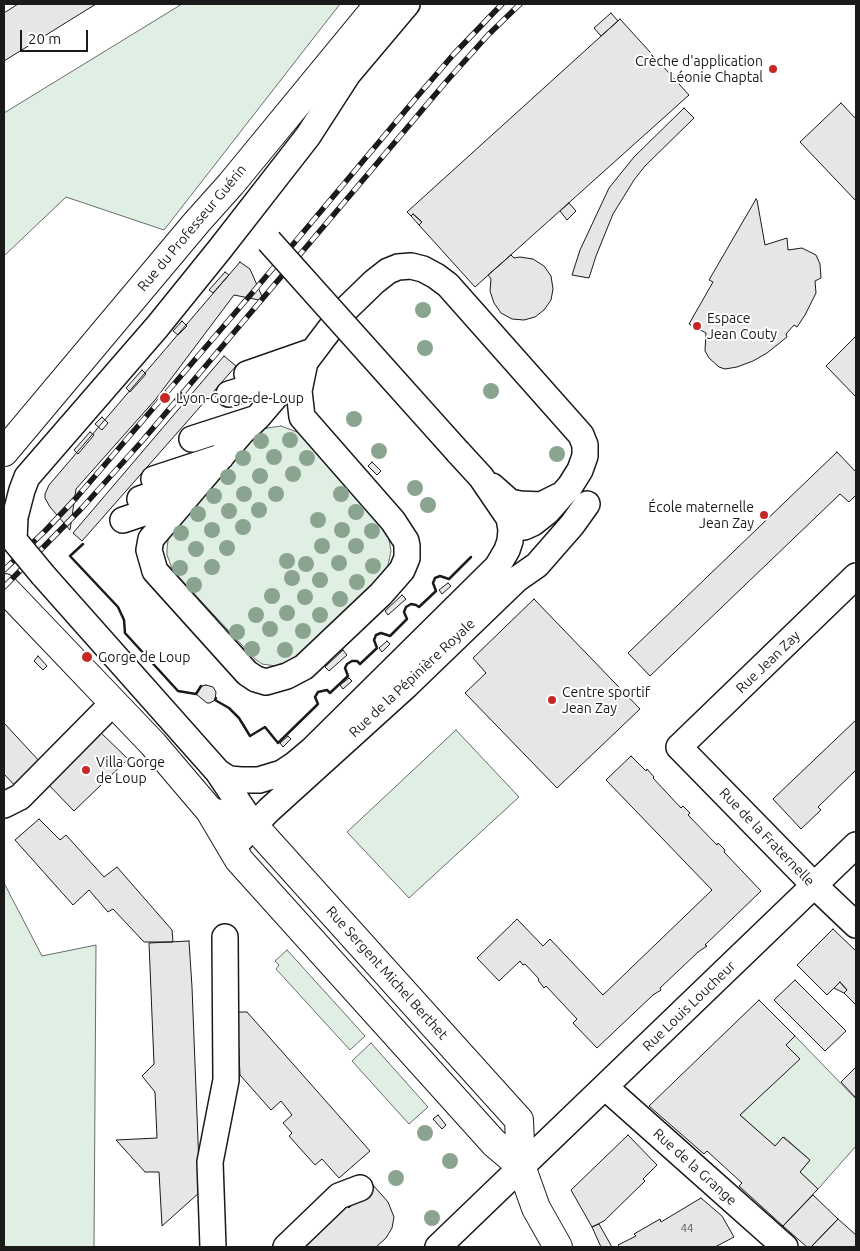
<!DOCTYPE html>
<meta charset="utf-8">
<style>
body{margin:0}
#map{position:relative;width:860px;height:1251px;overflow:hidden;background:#fff;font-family:Ubuntu,sans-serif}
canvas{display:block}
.frame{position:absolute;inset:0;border:5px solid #1a1a1a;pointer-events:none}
.scale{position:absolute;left:20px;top:30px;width:68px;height:22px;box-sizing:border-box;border:2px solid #1a1a1a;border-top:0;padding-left:6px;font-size:15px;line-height:18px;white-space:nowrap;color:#1a1a1a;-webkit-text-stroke:4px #fff;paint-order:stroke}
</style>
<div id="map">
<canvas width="860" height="1251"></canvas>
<div class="frame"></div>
<div class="scale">20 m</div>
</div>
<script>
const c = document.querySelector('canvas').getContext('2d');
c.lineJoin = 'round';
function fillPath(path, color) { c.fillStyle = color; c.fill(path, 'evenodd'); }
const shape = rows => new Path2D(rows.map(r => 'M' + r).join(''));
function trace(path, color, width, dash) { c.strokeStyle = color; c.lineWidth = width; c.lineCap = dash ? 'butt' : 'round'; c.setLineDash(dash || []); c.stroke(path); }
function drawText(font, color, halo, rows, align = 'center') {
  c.font = font + ' Ubuntu,sans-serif'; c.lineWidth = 4; c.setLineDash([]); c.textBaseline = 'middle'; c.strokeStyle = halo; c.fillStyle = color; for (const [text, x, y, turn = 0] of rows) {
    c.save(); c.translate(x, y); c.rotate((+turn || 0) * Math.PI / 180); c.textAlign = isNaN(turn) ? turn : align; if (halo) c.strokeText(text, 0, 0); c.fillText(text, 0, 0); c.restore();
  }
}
const green = shape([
 [182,4,340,4,164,230,66,197,4,256,4,113,182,4],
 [281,426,297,432,304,438,379,522,388,534,391,551,387,570,378,582,290,664,276,666,262,664,255,659,173,571,167,555,167,548,169,533,261,429,281,426],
 [456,730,519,797,409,898,347,832,456,730],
 [4,883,42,956,96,945,94,1247,4,1247,4,883],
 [287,950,365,1036,350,1050,276,969,279,965,275,961,287,950],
 [795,1036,856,1099,856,1146,818,1189,800,1172,810,1160,784,1137,775,1146,740,1115,799,1059,786,1045,795,1036],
 [371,1043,428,1107,409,1124,352,1061,371,1043]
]);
const building = shape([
 [18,4,96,4,4,61,4,13,18,4],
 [611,13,618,21,601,36,594,28,611,13],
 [620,19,689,95,475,287,419,225,422,222,413,214,411,216,407,212,620,19],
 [841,103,856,119,856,201,800,142,841,103],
 [684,108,694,118,645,166,634,180,613,214,596,256,589,278,572,275,580,250,609,188,634,157,684,108],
 [756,199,757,200,765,245,787,238,788,250,802,248,816,255,820,264,821,278,815,281,816,293,805,315,797,327,794,325,786,334,787,337,767,353,753,361,737,367,725,369,719,367,709,358,705,351,706,333,689,324,713,282,709,280,756,199],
 [569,203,576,211,567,220,560,211,569,203],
 [413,214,422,222,419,225,411,216,413,214],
 [511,255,514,258,520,257,533,259,544,266,551,276,553,289,551,300,544,310,535,317,524,320,512,319,501,313,494,303,490,291,491,279,488,275,511,255],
 [240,262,250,269,264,301,234,295,155,400,76,489,70,530,50,507,45,498,45,494,49,485,240,262],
 [225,272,229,275,213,293,209,290,225,272],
 [182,321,187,326,178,335,173,331,182,321],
 [856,336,856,397,826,366,856,336],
 [224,356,236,366,82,541,73,533,224,356],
 [142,370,146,374,130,392,126,388,142,370],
 [102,417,108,423,102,430,95,424,102,417],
 [90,432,94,435,78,454,74,450,90,432],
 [837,452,856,472,856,495,849,502,840,494,650,676,628,653,837,452],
 [372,462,381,471,377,475,368,466,372,462],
 [448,583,451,586,442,594,439,590,448,583],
 [402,595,406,599,388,615,385,611,402,595],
 [534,599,640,709,557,788,465,693,486,673,473,658,534,599],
 [387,641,390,644,382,652,379,648,387,641],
 [343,650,347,655,329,671,325,667,343,650],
 [38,656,47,666,43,670,34,661,38,656],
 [349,678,352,681,343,689,340,685,349,678],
 [206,685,213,687,216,692,215,700,210,703,207,703,196,694,202,686,206,685],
 [856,720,856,770,818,807,821,810,801,829,773,799,856,720],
 [4,723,42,764,17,788,4,774,4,723],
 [97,729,128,759,74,811,44,780,97,729],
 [288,736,291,739,283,747,280,743,288,736],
 [631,756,646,771,647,769,654,777,653,778,681,808,683,806,690,813,688,815,717,845,718,843,725,850,724,852,761,891,705,945,707,946,698,952,660,988,661,990,653,995,597,1048,573,1023,577,1019,546,986,544,988,538,980,539,979,525,964,523,965,520,961,499,981,477,958,517,919,543,946,550,939,603,995,712,890,606,780,631,756],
 [39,819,60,840,66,835,104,877,117,867,172,930,173,942,144,942,113,909,108,912,89,890,73,905,15,840,39,819],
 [833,929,856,951,856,1005,844,993,847,990,840,982,827,995,797,965,833,929],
 [189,941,192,987,200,1192,162,1226,159,1172,145,1172,116,1140,157,1138,155,1092,142,1076,154,1064,149,943,189,941],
 [795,980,846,1031,825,1051,774,1000,795,980],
 [840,982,847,990,844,993,834,988,840,982],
 [759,1000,795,1036,786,1045,800,1059,740,1115,775,1146,783,1137,810,1160,800,1172,818,1189,783,1226,739,1186,742,1183,707,1151,704,1154,649,1106,759,1000],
 [237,1012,247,1012,370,1151,339,1178,322,1159,315,1165,289,1136,292,1133,283,1123,292,1115,281,1101,271,1110,240,1075,237,1012],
 [856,1067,856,1098,841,1082,856,1067],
 [438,1115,446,1125,442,1129,433,1119,438,1115],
 [628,1135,657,1165,643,1179,645,1181,604,1221,592,1227,571,1190,628,1135],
 [373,1185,388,1202,394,1217,392,1228,386,1238,376,1247,301,1247,342,1201,349,1208,373,1185],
 [813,1195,838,1219,811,1247,807,1247,783,1226,813,1195],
 [701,1198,722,1216,734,1237,715,1247,620,1247,618,1245,636,1236,634,1234,660,1219,661,1222,701,1198],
 [838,1219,856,1235,856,1247,811,1247,838,1219],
 [599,1224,612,1247,601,1247,592,1227,599,1224]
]);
const minor = shape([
 [305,362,299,391,302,417,393,521,406,541,407,546,407,558,402,570,381,594,304,667,287,676,266,682,256,679,247,673,155,571,149,550,151,539,242,432,258,417,305,362,342,313,374,282,388,271,398,267,411,266,423,269,436,276,448,285,581,435,585,445,585,456,580,470,570,486,547,512,533,523,524,527],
 [247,374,313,351],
 [229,394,274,380],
 [192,439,254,419],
 [458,452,481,477,509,518,522,526],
 [154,479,221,457],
 [492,486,510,502,520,504,541,505,559,496],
 [140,499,179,485],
 [15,517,22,490,27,477,157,327,220,249,308,136,348,74,407,4],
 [123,520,168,505],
 [43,575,218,772,254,826],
 [856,576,679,747,814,885,856,925],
 [218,772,229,779,241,780,259,780,282,773,294,765,313,749,497,567,507,550,510,541,511,530,509,518],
 [4,805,20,797,104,712],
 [232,848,269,810,407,685,517,579,537,565,572,525,587,504],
 [605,1087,785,1247],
 [213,1247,210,1162,226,1080,225,937],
 [286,1247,339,1196,360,1188],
 [438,1247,856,845]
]);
const major = shape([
 [4,452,197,222,231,184,379,4],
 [4,588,153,744,210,811,239,860,494,1143,521,1166],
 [210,811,254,826,519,1120,521,1166,536,1208,558,1247]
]);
const rail = shape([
 [4,570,45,531,77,497,253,292,416,98,453,55,502,4],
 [4,587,82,508,143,440,445,83,488,35,520,4]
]);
const minorBridge = shape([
 [269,241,458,452],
 [15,517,14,540,43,575]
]);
const wall = shape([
 [83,544,70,556,118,607,124,620,125,633,178,691,196,694,201,686],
 [216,698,215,700,229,708,239,718,250,736,265,727,278,743,318,704,315,697,318,692,327,690,330,693,348,676,345,668,347,664,352,661,357,661,360,664,377,648,374,640,376,635,381,633,390,636,407,619,404,612,406,607,411,604,416,605,419,607,436,591,433,583,435,578,440,576,449,579,471,557]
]);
const trees = [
 [423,310],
 [425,348],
 [491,391],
 [354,419],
 [290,440],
 [261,441],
 [379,451],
 [557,454],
 [274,457],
 [243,458],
 [307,458],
 [293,474],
 [260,476],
 [228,477],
 [415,488],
 [244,494],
 [276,494],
 [341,494],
 [214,496],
 [428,505],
 [259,510],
 [229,511],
 [356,512],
 [198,514],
 [318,520],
 [243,527],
 [212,530],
 [342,530],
 [372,531],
 [181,533],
 [322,546],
 [356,546],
 [227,548],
 [196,549],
 [287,561],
 [339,563],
 [306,564],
 [373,566],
 [212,567],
 [180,568],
 [292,578],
 [320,580],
 [357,582],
 [194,585],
 [272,596],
 [305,597],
 [340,599],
 [287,613],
 [256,615],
 [320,615],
 [270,629],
 [303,631],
 [237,632],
 [252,649],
 [285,650],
 [425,1133],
 [450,1161],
 [396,1178],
 [432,1218]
];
const markers = [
 [773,69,5,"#c62828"],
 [697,326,5,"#c62828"],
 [165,398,6,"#c62828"],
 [764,515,5,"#c62828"],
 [87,657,6,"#c62828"],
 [552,700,5,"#c62828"],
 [86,770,5,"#c62828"]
];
const numberNames = [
 ["44",687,1228]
];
const poiNames = [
 ["Crèche d'application",763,61,"right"],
 ["Léonie Chaptal",763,77,"right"],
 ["Espace",707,318],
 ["Jean Couty",707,334],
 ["Lyon-Gorge-de-Loup",176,398],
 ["École maternelle",754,507,"right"],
 ["Jean Zay",754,523,"right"],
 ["Gorge de Loup",98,657],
 ["Centre sportif",562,692],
 ["Jean Zay",562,708],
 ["Villa Gorge",96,762],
 ["de Loup",96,778]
];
const streetNames = [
 ["Rue du Professeur Guérin",192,228,-50],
 ["Rue Jean Zay",768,662,-44],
 ["Rue de la Pépinière Royale",412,678,-43],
 ["Rue de la Fraternelle",767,837,46],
 ["Rue Sergent Michel Berthet",387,973,48],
 ["Rue Louis Loucheur",689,1006,-44],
 ["Rue de la Grange",695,1167,42]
];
fillPath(green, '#e0efe3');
trace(green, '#6a6a6a', 1);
fillPath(building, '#e6e6e6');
trace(building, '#1a1a1a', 1);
trace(minor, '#1a1a1a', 28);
trace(major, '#1a1a1a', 30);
trace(minor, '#fff', 25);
trace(major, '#fff', 28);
trace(rail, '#1a1a1a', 5.5);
trace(rail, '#fff', 4, [11]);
trace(minorBridge, '#1a1a1a', 28, []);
trace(minorBridge, '#fff', 25);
trace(wall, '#1a1a1a', 2.5);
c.fillStyle = '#8aa48f';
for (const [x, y] of trees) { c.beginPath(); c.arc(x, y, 8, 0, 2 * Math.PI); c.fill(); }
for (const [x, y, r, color] of markers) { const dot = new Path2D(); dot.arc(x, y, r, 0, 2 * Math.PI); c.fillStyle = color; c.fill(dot); trace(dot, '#fff', 2); }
drawText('11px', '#4d4d4d', null, numberNames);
drawText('14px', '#1a1a1a', '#fff', poiNames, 'left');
drawText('14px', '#1a1a1a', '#fff', streetNames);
</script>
